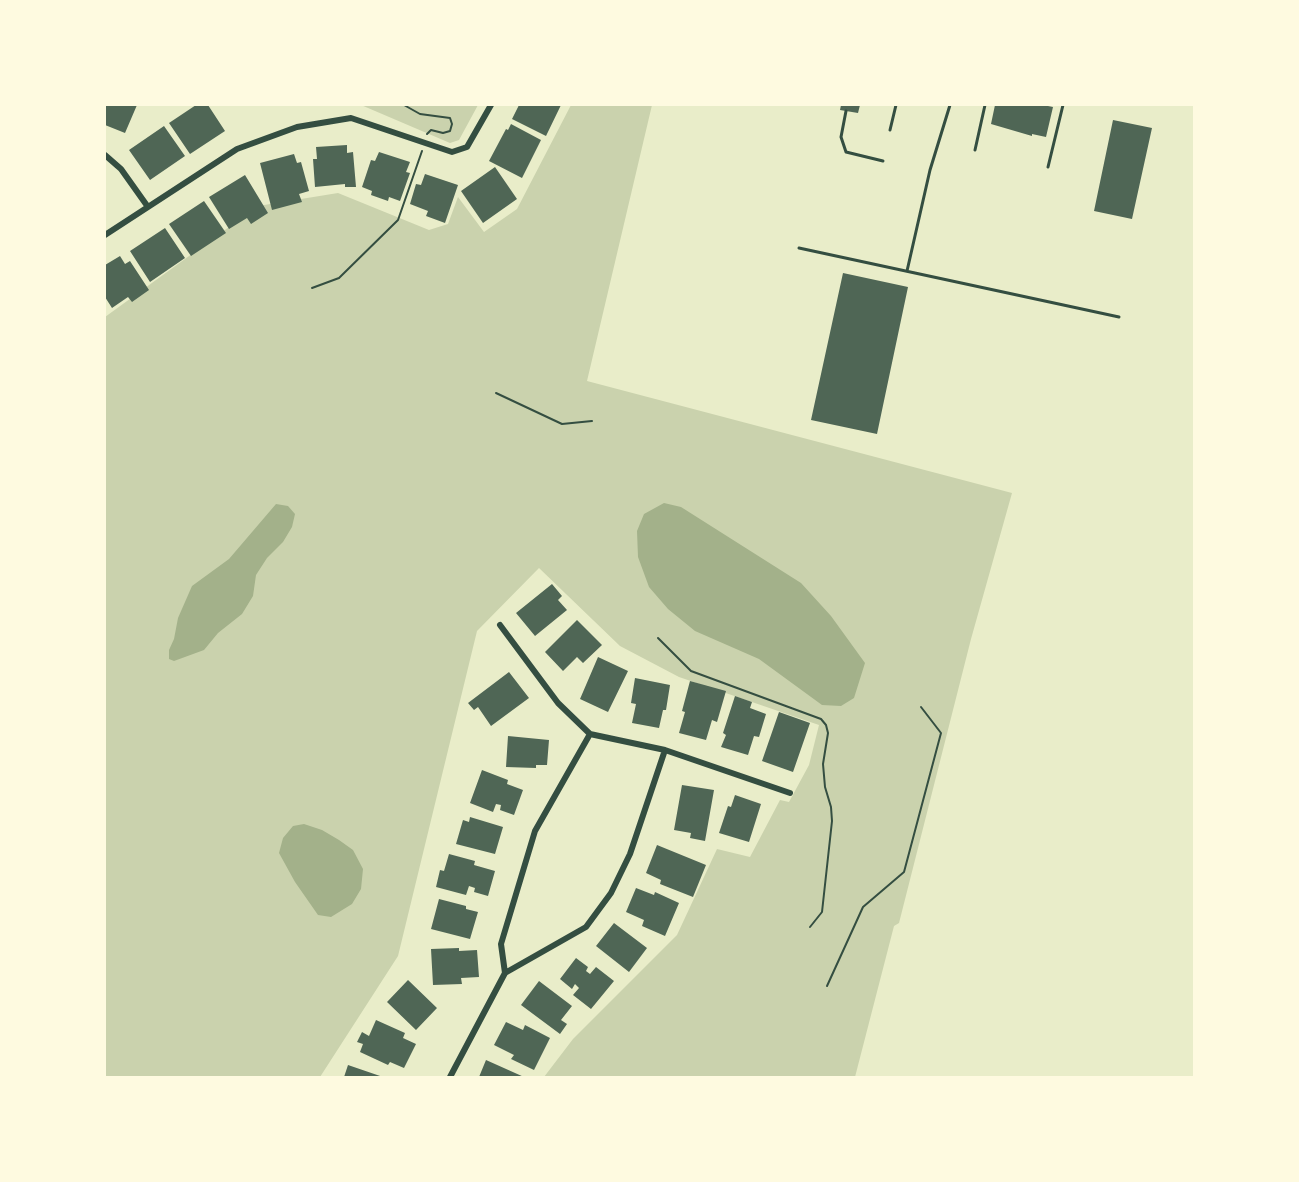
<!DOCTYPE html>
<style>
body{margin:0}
#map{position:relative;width:1299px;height:1182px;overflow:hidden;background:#e9edc9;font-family:Barlow,sans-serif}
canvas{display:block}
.frame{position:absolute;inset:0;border:106px solid #fefae0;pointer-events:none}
</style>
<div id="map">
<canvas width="1299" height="1182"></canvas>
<div class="frame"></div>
</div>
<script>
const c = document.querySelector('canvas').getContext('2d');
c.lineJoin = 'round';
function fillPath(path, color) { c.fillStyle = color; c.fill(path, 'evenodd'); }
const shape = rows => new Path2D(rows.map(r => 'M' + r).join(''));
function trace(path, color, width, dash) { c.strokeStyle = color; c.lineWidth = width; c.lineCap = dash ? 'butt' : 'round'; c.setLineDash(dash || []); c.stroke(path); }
const green = shape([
 [361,105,478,105,459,140,450,143],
 [571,105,652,105,587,381,1012,493,971,639,899,923,894,926,855,1077,544,1077,573,1039,677,935,717,849,750,857,780,800,789,802,809,765,819,725,679,677,620,646,539,568,477,631,398,956,320,1077,105,1077,105,317,258,206,338,193,429,230,448,224,458,197,484,232,517,209]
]);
const water = shape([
 [664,503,681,507,801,583,831,616,865,663,854,698,841,706,822,705,759,659,695,631,668,609,649,587,638,557,637,531,644,514],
 [276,504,288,506,295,514,292,527,283,542,267,558,256,575,253,596,242,614,218,633,204,650,174,661,169,659,169,650,174,639,178,618,192,586,229,559],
 [304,824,322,830,339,840,353,850,363,869,361,889,352,904,331,917,318,915,295,882,279,853,283,838,293,826]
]);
const building = shape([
 [105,105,137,105,125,133,105,125],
 [196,105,208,105,225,131,190,154,169,123],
 [519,105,561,105,546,136,512,119],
 [841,105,860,105,858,113,840,110],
 [995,105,1043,105,1053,107,1046,137,1032,134,1032,136,991,124],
 [1113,120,1152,128,1132,219,1094,211],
 [511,124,541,140,522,178,489,161,506,129,508,130],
 [164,126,185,156,150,180,129,150],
 [347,145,347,153,353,152,356,187,345,187,345,184,315,187,313,159,317,159,316,147],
 [379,152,410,162,406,172,410,173,400,201,389,197,388,201,371,195,372,191,362,187,371,160,375,161],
 [294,154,297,163,301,162,309,191,299,194,302,202,272,210,260,163],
 [495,167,517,199,483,223,461,191],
 [425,174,458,185,445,223,426,216,428,211,410,204,416,184,421,185],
 [245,175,268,213,251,224,247,218,229,229,209,197],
 [204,201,226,233,191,256,169,224],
 [165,228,185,258,150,282,130,251],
 [120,256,125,264,130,261,149,290,132,302,128,297,112,308,105,297,105,265],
 [843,273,908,287,877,434,811,420],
 [552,584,562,596,558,600,567,610,535,636,516,613],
 [577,620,602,645,583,663,577,657,563,671,545,652],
 [598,657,628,671,608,712,580,699],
 [509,672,529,698,491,726,478,707,474,710,468,703],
 [635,678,670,685,666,710,663,710,659,728,632,723,636,704,631,703],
 [690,681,726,691,717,722,712,720,706,740,679,733,685,712,682,711],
 [735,696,752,702,750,708,766,714,759,737,754,736,748,755,721,747,726,735,723,733],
 [779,712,810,723,793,772,762,761],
 [508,736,549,740,547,765,536,765,536,768,506,767],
 [482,770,508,780,507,784,523,790,514,815,500,810,501,805,496,804,493,812,470,803],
 [682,785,714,790,705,841,690,838,691,833,674,830],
 [735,795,761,804,749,842,719,833,728,806,731,807],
 [470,817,503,827,495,854,456,844,463,820,469,822],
 [657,845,706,865,693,897,660,884,661,880,646,873],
 [449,854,475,861,474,865,495,871,488,896,474,892,475,888,469,886,466,895,436,887,440,870,444,871],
 [636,888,654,895,655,892,679,903,665,936,642,926,644,920,626,912],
 [439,899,466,906,466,909,478,912,470,939,431,929],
 [614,923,647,948,629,972,596,946],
 [459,948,459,951,477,950,479,977,461,978,462,984,433,985,431,949],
 [576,958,588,967,586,971,590,974,596,967,614,981,591,1009,573,995,579,988,575,984,572,989,560,979],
 [408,980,437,1008,416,1030,387,1002],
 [539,981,572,1006,561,1020,567,1024,560,1034,521,1005],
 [376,1020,405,1033,403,1038,416,1044,404,1068,390,1062,388,1065,360,1052,363,1044,357,1042,362,1032,369,1036],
 [506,1022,523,1030,525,1025,550,1038,534,1070,511,1059,514,1055,494,1045],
 [486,1060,524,1077,479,1077],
 [348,1065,383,1077,344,1077]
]);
const path = shape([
 [404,105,420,114,450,118,452,124,450,131,443,133,431,130,427,134],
 [312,288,339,278,398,220,422,151],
 [496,393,562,424,592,421],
 [658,638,691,671,821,719,826,725,828,733,823,764,825,787,831,807,832,821,822,912,810,927],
 [827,986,863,907,904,872,941,733,921,707]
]);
const service = shape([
 [846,111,841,137,846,152,883,161],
 [890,130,896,105],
 [975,150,985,105],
 [1048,167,1063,105],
 [799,248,1119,317],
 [907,271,930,170,950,105]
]);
const minor = shape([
 [105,155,121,169,148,207],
 [105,235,237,149,297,127,351,118,452,152,467,147,491,105],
 [500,625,558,703,590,734,665,750,790,793],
 [505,973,501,944,535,831,590,734],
 [450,1077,505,973,586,927,611,893,630,854,665,750]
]);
fillPath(green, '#cad2ad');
fillPath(water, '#a3b18a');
fillPath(building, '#4f6655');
trace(path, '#344e41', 2);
trace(service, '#344e41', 3);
trace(minor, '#344e41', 6);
</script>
